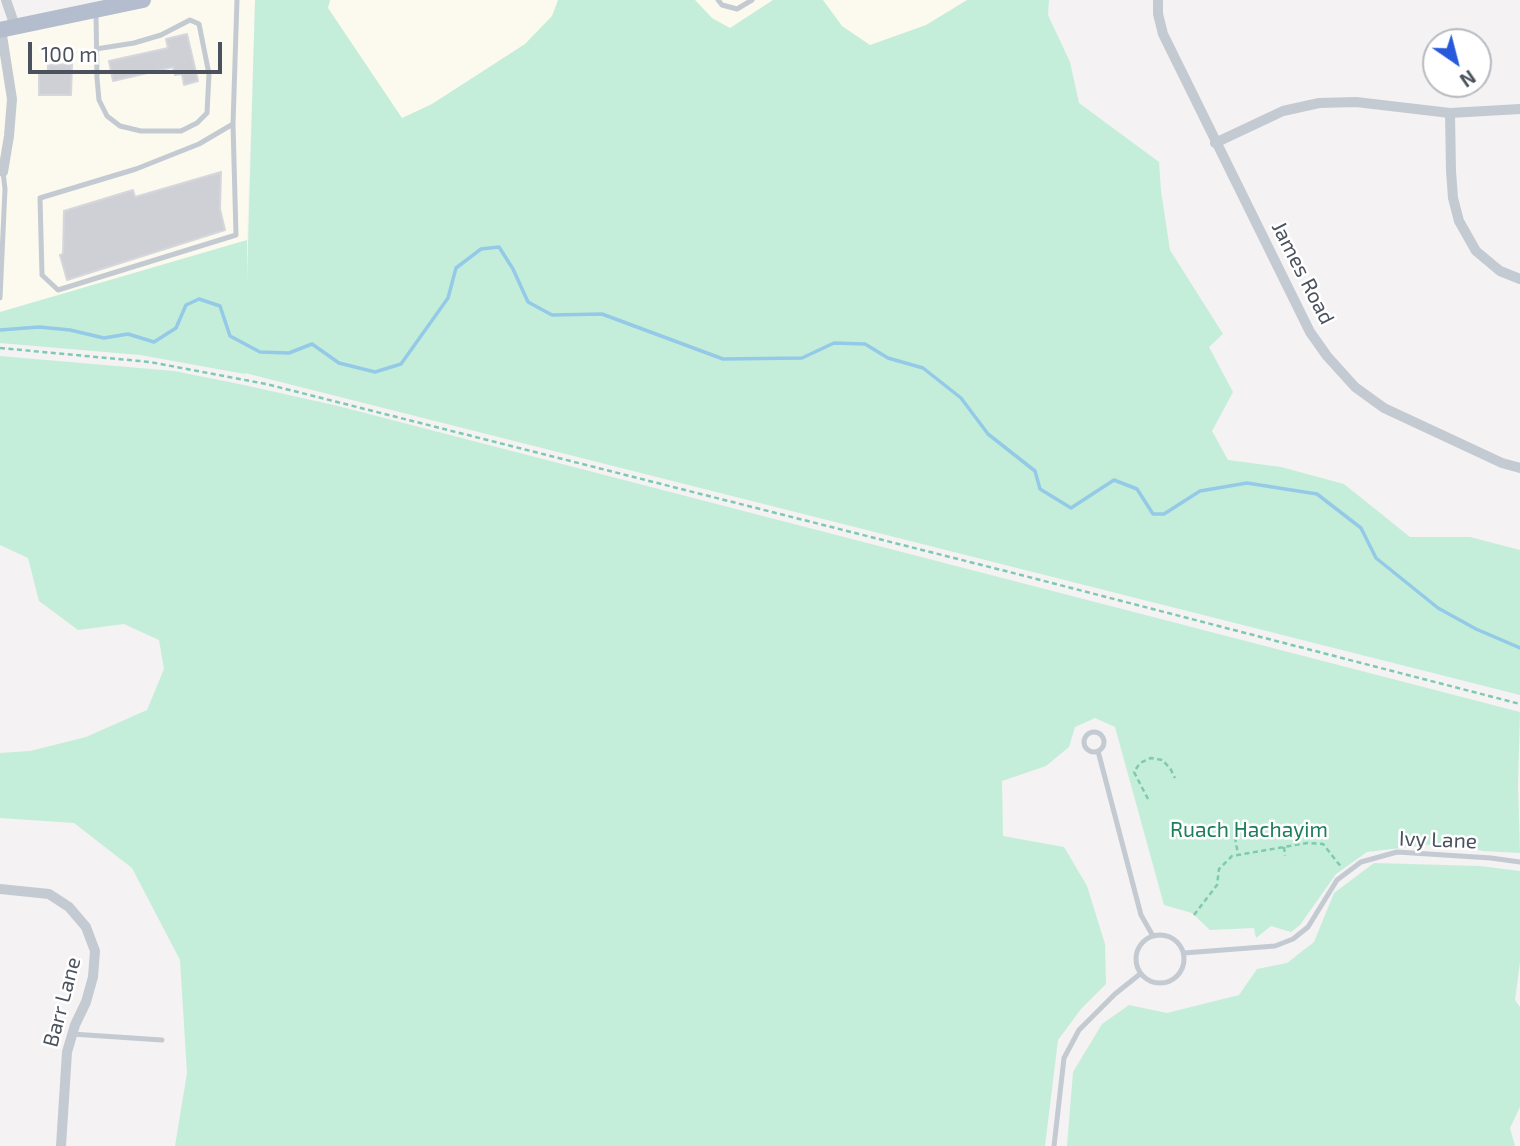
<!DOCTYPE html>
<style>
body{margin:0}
#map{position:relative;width:1520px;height:1146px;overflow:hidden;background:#f4f2f2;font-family:"Exo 2",sans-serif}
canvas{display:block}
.north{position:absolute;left:1422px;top:28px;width:70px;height:70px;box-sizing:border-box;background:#fff;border:2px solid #b7babf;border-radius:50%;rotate:145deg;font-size:19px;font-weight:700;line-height:28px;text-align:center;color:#4b525e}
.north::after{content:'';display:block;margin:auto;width:24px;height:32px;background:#265ada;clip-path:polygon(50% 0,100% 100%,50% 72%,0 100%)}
.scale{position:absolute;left:28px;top:42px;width:194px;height:32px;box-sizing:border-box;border:4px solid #4b525e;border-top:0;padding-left:9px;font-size:21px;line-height:24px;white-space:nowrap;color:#4b525e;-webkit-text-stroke:5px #fff;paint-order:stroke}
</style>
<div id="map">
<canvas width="1520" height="1146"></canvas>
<div class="north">N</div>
<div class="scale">100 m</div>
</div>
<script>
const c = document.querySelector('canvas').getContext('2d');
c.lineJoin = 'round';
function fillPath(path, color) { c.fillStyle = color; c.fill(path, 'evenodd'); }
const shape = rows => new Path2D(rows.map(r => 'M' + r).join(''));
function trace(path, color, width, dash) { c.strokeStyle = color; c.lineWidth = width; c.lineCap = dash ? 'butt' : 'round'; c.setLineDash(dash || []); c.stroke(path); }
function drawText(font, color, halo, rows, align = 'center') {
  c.font = font + ' "Exo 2",sans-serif'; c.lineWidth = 5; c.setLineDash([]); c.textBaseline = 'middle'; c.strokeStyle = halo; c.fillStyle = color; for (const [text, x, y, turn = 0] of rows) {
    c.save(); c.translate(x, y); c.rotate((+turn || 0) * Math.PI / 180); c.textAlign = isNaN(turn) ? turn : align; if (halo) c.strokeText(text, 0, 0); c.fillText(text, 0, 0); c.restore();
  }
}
const commercial = shape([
 [143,0,255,0,247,240,0,312,0,30],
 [315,0,612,0,414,147],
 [677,0,1004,0,793,152]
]);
const green = shape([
 [255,0,330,0,328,8,402,118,432,104,525,44,552,16,558,0,695,0,712,18,730,28,773,0,823,0,842,26,870,45,926,25,967,0,1049,0,1048,15,1070,62,1079,103,1159,162,1161,191,1170,250,1223,334,1209,347,1233,392,1212,431,1228,460,1281,467,1344,484,1410,537,1470,537,1520,550,1520,695,245,373,244,385,338,406,1520,712,1518,784,1520,853,1483,851,1444,843,1367,852,1336,874,1300,925,1291,932,1271,926,1256,938,1254,928,1210,930,1192,913,1164,905,1115,727,1095,718,1075,727,1069,747,1046,766,1002,781,1003,836,1064,847,1087,886,1105,944,1106,984,1081,1009,1058,1040,1045,1146,175,1146,187,1073,180,960,132,868,74,823,0,818,0,753,30,751,86,737,147,710,164,669,159,640,124,624,78,630,39,601,28,558,0,545,0,356,174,371,244,385,245,374,140,355,0,343,0,312,247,240,247,281],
 [1374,863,1480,866,1520,871,1520,962,1515,1000,1520,1007,1520,1107,1510,1128,1515,1146,1067,1146,1073,1072,1102,1024,1129,1005,1167,1013,1239,995,1257,969,1287,963,1314,942,1334,893]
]);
const stream = shape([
 [0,330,39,327,70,330,104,338,128,334,154,342,176,328,186,305,199,299,220,306,230,336,260,352,289,353,312,344,339,363,375,372,401,364,448,298,456,268,481,249,499,247,513,269,528,302,552,315,602,314,723,359,802,358,834,343,865,344,888,358,923,368,961,398,988,434,1035,471,1040,489,1071,508,1114,480,1137,489,1153,514,1164,514,1200,491,1247,483,1317,494,1361,528,1376,558,1438,608,1476,629,1520,648]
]);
const building = shape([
 [187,34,198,81,184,85,182,74,175,75,173,67,113,81,109,61,168,48,166,39,187,34],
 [72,64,71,95,39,95,39,72,48,72,48,65,72,64],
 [221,172,220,209,225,230,67,280,60,255,63,254,64,211,133,190,135,197,221,172]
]);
const path = shape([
 [0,348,150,362,266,384,1025,576,1520,704],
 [1148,799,1134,772,1140,763,1151,758,1162,760,1170,768,1175,778],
 [1235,837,1238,855],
 [1284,847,1285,856],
 [1194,915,1217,885,1219,869,1232,856,1307,843,1323,844,1342,868]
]);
const service = shape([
 [718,0,722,5,737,9,752,0],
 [96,14,97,78,99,100,107,116,120,126,141,131,181,131,197,123,207,113,209,74,199,24,190,20,161,35,134,43,96,49],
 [233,124,199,144,136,169,40,198,42,275,58,290,236,235,233,124,237,0],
 [0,298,5,189,3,172],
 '1084 742a10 10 0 1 1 20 0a10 10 0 1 1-20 0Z',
 [1098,751,1141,915,1153,936],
 '1136 959a24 24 0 1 1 48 0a24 24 0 1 1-48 0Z',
 [1184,953,1275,946,1293,939,1308,927,1337,880,1361,862,1397,852,1491,858,1520,862],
 [72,1034,162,1040],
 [1054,1146,1064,1058,1079,1030,1115,994,1140,974]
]);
const minor = shape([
 [6,0,15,26],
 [1158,0,1158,14,1163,34,1310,332,1327,356,1355,387,1384,408,1502,463,1520,468],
 [1,29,12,99,9,136,3,172],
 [1450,113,1451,171,1453,198,1459,221,1476,251,1500,271,1520,279],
 [1215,143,1283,111,1319,103,1356,102,1450,113,1520,109],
 [0,889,49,894,69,907,86,927,95,951,93,977,86,1002,75,1025,67,1052,61,1146]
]);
const primary = shape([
 [0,30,143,0]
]);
const streetNames = [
 ["James Road",1303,273,63],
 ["Ivy Lane",1438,840,2],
 ["Barr Lane",62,1002,-75]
];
const parkNames = [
 ["Ruach Hachayim",1249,830]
];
fillPath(commercial, '#fcfaee');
fillPath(green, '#c4eeda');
trace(stream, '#94cae7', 3.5);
fillPath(building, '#cfd0d6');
trace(building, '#d6d7dd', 2);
trace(path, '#7ecab0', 2.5, [5, 3.5]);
trace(service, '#c4cad2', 5);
trace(minor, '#c4cad2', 10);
trace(primary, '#b4bdce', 16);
drawText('21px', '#4b525e', '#fff', streetNames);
drawText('21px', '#1e7d5b', '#fff', parkNames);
</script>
